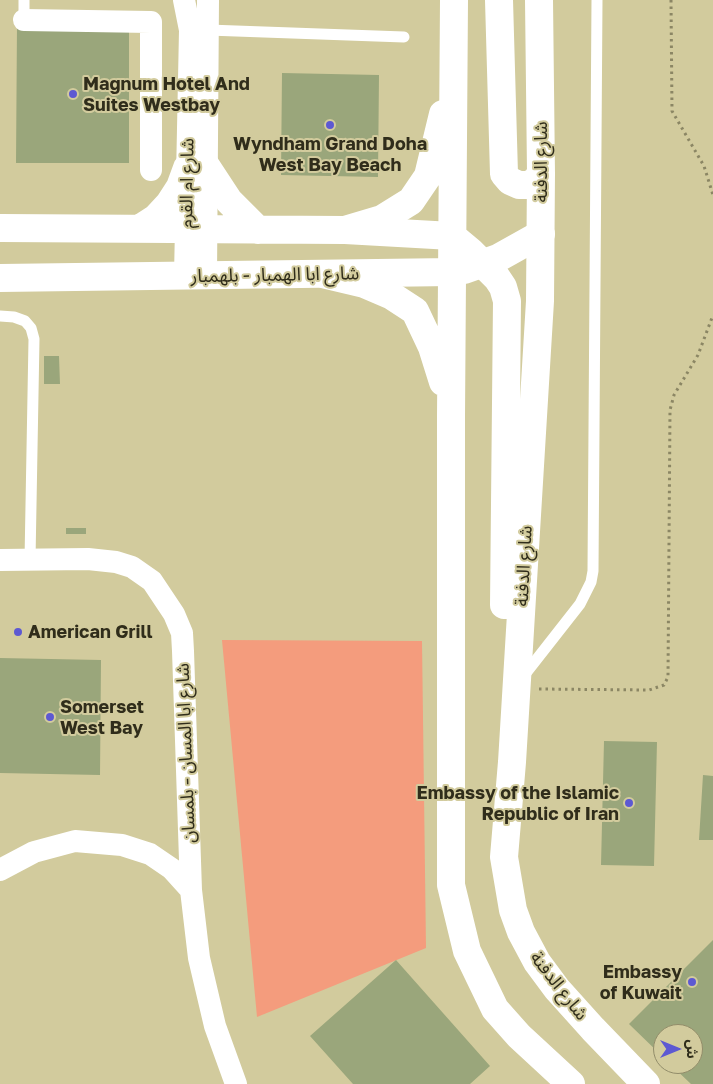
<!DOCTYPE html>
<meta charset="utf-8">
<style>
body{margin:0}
#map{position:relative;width:713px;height:1084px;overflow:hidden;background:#d2cb9d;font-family:"Golos Text","Noto Sans Arabic",sans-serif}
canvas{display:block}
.north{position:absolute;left:653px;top:1024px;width:50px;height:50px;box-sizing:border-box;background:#d2cb9d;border:1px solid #918c69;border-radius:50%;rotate:90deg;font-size:14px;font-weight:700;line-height:20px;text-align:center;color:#302d1b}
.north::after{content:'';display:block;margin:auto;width:18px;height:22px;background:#5d59d2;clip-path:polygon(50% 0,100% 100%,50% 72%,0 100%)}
</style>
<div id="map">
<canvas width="713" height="1084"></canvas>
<div class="north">ش</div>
</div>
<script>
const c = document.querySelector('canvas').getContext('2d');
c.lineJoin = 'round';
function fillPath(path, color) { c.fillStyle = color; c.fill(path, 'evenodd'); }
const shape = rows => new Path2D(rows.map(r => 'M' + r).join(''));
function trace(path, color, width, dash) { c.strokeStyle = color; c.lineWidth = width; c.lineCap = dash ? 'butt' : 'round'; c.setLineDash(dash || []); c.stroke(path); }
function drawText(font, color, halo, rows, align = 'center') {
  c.font = font + ' "Golos Text","Noto Sans Arabic",sans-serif'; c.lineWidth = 4; c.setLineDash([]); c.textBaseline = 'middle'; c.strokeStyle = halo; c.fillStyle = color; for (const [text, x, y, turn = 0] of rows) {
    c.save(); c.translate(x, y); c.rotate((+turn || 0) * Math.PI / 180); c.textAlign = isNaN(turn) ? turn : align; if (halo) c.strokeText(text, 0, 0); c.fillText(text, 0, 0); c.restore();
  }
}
const green = shape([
 [222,640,422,641,426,948,257,1017]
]);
const building = shape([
 [17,25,129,25,129,163,16,163],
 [282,73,379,75,378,177,281,175],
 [44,356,59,356,60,384,44,384],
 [66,528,86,528,86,534,66,534],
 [0,658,101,660,100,775,0,773],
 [604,741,657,742,654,866,601,865],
 [703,775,713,776,713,840,699,840],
 [713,940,713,1084,691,1084,670,1064,693,1064,693,1034,663,1034,663,1057,629,1024],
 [396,960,490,1066,470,1084,353,1084,310,1036]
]);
const path = shape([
 [671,0,672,111,704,166,713,195],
 [539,689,649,690,664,685,668,677,670,410,674,395,698,355,713,315]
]);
const service = shape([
 [24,0,24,20],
 [208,30,404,37],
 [0,316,14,317,25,321,31,328,34,339,30,560],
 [522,678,580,604,591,582,593,571,597,0]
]);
const minor = shape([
 [184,0,190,30,185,276],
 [24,20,151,22,151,170],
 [206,277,208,0],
 [0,560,88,559,116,562,132,567,152,581,174,614,182,633,183,651,191,890,199,958,215,1026,236,1084],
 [0,870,34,852,75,841,122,845,150,854,172,869,191,890]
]);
const tertiary = shape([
 [206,166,229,201,258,230],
 [0,228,345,230,452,236],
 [139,229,156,218,169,204,180,187,187,168],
 [0,278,452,272,464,270,498,258,541,234]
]);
const secondary = shape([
 [454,0,451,416,451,885,467,951,495,1009,519,1036,571,1084],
 [499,0,504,174,510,181,519,185,528,185,536,181,541,173],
 [539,0,541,173,540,301,512,762,504,857,513,910,521,932,537,962,557,989,593,1029,646,1084],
 [345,230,382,219,411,201,428,176,443,114],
 [452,236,470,251,497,278,503,287,507,301,504,605],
 [326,275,364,284,392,296,415,311,432,347,443,382]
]);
const markers = [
 [73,94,5,"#5d59d2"],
 [330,125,5,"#5d59d2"],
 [18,632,5,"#5d59d2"],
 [50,717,5,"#5d59d2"],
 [629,803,5,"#5d59d2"],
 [692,982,5,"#5d59d2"]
];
const poiNames = [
 ["Magnum Hotel And",83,84],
 ["Suites Westbay",83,105],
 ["Wyndham Grand Doha",330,144,"center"],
 ["West Bay Beach",330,165,"center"],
 ["American Grill",28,632],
 ["Somerset",60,707],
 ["West Bay",60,728],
 ["Embassy of the Islamic",619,793,"right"],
 ["Republic of Iran",619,814,"right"],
 ["Embassy",682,972,"right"],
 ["of Kuwait",682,993,"right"]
];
const streetNames = [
 ["شارع الدفنة",541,162,-90],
 ["شارع ام القرم",187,183,-89],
 ["شارع ابا الهمبار - بلهمبار",275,275,-1],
 ["شارع الدفنة",524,566,-87],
 ["شارع ابا المسان - بلمسان",186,753,-92],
 ["شارع الدفنة",559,986,52]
];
fillPath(green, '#f49c7d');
fillPath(building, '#9aa67b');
trace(path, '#8b8664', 3, [2.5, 4]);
trace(service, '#fff', 11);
trace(minor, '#fff', 22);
trace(tertiary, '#fff', 28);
trace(secondary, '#fff', 28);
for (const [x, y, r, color] of markers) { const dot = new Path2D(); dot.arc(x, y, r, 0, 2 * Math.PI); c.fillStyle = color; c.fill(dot); trace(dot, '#d2cb9d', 2); }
drawText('bold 18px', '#302d1b', '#d2cb9d', poiNames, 'left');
drawText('18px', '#302d1b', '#d2cb9d', streetNames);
</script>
